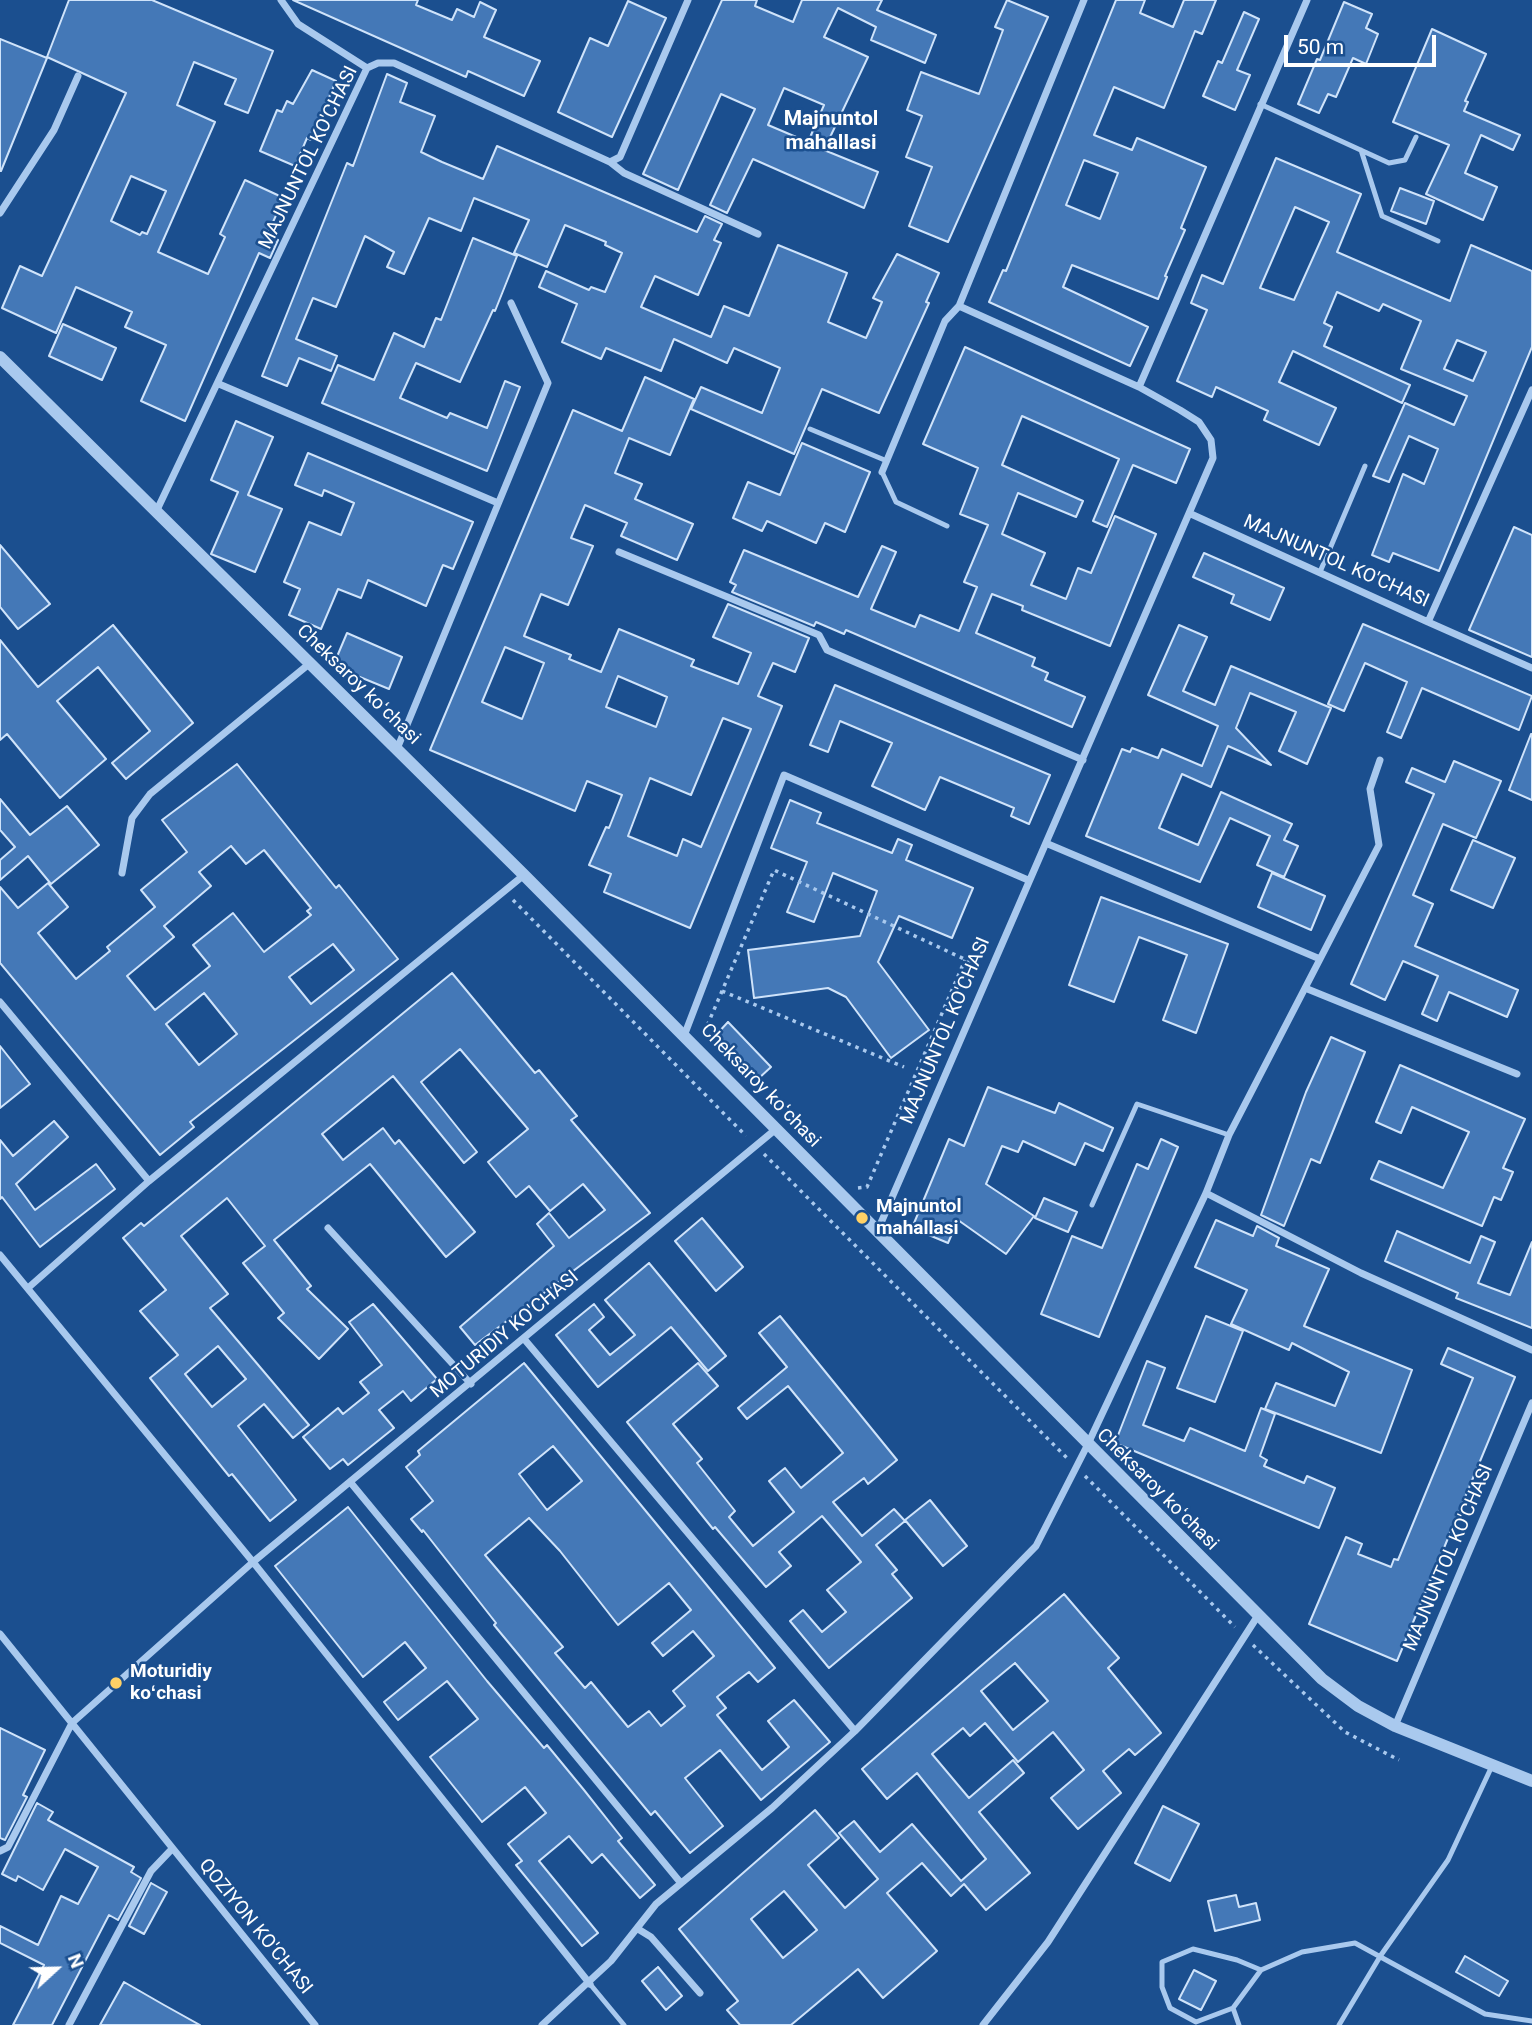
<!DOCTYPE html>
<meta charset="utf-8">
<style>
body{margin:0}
#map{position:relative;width:1532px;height:2025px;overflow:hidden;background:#1b4f8f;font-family:Roboto,sans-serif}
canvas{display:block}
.north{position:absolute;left:21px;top:1934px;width:70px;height:70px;-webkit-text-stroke:5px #1b4f8f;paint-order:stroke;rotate:68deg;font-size:19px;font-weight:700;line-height:28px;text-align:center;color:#fff}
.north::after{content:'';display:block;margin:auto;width:24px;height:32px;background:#fff;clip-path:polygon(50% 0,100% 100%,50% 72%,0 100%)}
.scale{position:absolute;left:1284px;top:35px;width:152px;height:32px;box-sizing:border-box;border:4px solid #fff;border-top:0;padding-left:9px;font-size:21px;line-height:24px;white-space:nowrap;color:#fff;-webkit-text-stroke:5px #1b4f8f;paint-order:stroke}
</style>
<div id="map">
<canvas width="1532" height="2025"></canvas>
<div class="north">N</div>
<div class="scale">50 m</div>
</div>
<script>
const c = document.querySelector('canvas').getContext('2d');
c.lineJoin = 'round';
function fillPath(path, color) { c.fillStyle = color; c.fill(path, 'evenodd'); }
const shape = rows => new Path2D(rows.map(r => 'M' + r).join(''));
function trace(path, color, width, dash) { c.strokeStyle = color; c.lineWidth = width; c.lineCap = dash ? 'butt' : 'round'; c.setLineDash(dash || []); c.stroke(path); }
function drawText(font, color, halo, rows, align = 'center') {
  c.font = font + ' Roboto,sans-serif'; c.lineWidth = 5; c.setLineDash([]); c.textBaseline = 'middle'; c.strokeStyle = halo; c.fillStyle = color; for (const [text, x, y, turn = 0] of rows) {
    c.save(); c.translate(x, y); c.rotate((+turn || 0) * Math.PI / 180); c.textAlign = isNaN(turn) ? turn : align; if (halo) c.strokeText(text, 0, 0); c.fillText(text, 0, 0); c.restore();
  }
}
const building = shape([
 [69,0,152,0,273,51,248,113,225,104,236,79,194,62,177,105,215,122,158,252,208,274,225,237,220,234,245,180,284,198,267,235,278,240,270,258,259,253,185,421,141,401,166,345,125,327,132,312,76,287,56,333,2,308,20,266,42,276,126,93,47,57,69,0],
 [131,176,166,191,147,234,142,232,140,235,111,221,131,176],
 [293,0,418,0,416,5,452,20,457,9,474,17,480,2,496,10,484,37,540,61,524,96,468,71,466,77,293,0],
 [722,0,757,0,755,6,793,22,802,0,882,0,877,10,936,35,925,63,871,40,876,27,838,8,824,37,868,57,824,150,878,172,864,208,753,159,727,213,710,205,755,109,721,94,678,190,643,174,722,0],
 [784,88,824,105,808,142,768,125,784,88],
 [1007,0,1048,17,948,242,909,226,932,167,906,157,922,116,907,110,921,72,979,94,1003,30,995,27,1007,0],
 [1116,0,1145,0,1140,13,1173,27,1184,0,1216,0,1202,34,1195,31,1164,108,1114,87,1094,135,1132,150,1137,138,1206,167,1181,228,1185,230,1165,276,1167,277,1158,299,1072,265,1063,287,1148,327,1130,366,989,302,1003,270,1006,271,1116,0],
 [1084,160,1118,173,1100,219,1066,205,1084,160],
 [628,1,666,18,612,137,558,112,590,38,608,46,628,1],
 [1344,2,1372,14,1366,28,1378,34,1366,64,1353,58,1336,97,1328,94,1319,113,1298,104,1317,59,1320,60,1344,2],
 [1244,12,1259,19,1237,70,1250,75,1235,110,1203,96,1218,61,1222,63,1244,12],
 [1432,29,1486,54,1465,101,1468,102,1464,111,1520,135,1513,150,1481,135,1465,173,1497,187,1483,220,1426,194,1449,145,1393,122,1432,29],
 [0,39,47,58,1,171,0,171,0,39],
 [312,70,336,81,311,140,307,138,295,166,260,151,277,110,282,112,287,101,293,104,312,70],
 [387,74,407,83,400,102,435,116,421,152,442,162,483,179,497,146,697,232,705,216,722,224,714,240,721,243,698,295,655,276,641,307,711,337,724,306,749,316,778,245,847,273,828,322,866,338,882,302,873,298,897,254,939,273,926,302,929,303,879,413,822,389,794,454,691,409,701,387,762,413,780,368,734,348,727,363,674,339,661,371,606,348,601,359,562,342,577,304,539,287,546,271,589,290,591,287,605,292,622,253,605,245,606,242,565,225,547,267,514,253,529,220,474,198,461,231,429,218,404,274,387,267,394,252,365,236,336,307,313,298,296,339,337,356,331,371,299,358,287,386,262,376,347,163,353,166,387,74],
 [1276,158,1361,194,1337,252,1450,301,1471,245,1532,271,1532,347,1439,571,1393,553,1389,562,1372,555,1403,474,1424,484,1438,449,1409,436,1389,482,1373,476,1405,403,1454,425,1467,396,1401,369,1421,321,1383,304,1379,311,1337,292,1324,323,1332,327,1324,346,1410,385,1402,403,1293,351,1279,382,1336,408,1319,445,1264,420,1268,411,1216,387,1212,397,1177,381,1207,310,1191,303,1202,275,1223,284,1276,158],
 [1295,207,1329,222,1294,300,1260,288,1295,207],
 [1457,340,1486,352,1473,381,1444,369,1457,340],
 [1400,188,1434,201,1426,224,1391,211,1400,188],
 [473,238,517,256,495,311,493,310,460,382,416,363,400,398,447,418,450,413,487,428,505,381,520,387,487,471,322,403,338,365,374,380,394,333,424,347,436,318,441,320,473,238],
 [63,324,116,348,102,380,49,356,63,324],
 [965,347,1190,449,1176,483,1133,465,1107,527,1093,521,1119,459,1022,416,1002,465,1083,501,1076,517,1018,493,1002,534,1045,553,1031,585,1066,599,1078,568,1091,573,1115,516,1156,534,1110,646,1022,610,1023,606,992,594,976,633,1035,658,1032,666,1048,673,1045,680,1085,697,1072,727,846,630,844,634,816,622,814,626,732,592,736,585,730,582,744,550,858,597,882,546,896,552,871,609,915,627,920,615,959,631,977,587,964,582,988,525,960,514,978,468,923,444,965,347],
 [645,377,694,399,670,455,629,438,615,473,642,484,635,499,693,524,677,560,621,536,627,523,585,505,571,538,593,546,568,605,541,594,524,636,571,655,569,659,601,672,619,629,694,660,691,666,738,684,751,653,713,637,728,604,809,638,795,672,773,663,758,696,782,706,690,928,604,892,611,874,589,865,606,827,609,828,622,795,587,781,575,811,430,750,573,410,622,431,645,377],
 [505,647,544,663,522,719,482,702,505,647],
 [618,676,667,697,656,727,606,707,618,676],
 [723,718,751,729,701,847,683,839,677,856,628,836,650,778,691,795,723,718],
 [236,421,273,437,248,495,282,509,255,572,211,554,238,492,211,480,236,421],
 [802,443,870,472,845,532,825,523,816,543,767,521,762,531,733,518,748,482,780,495,802,443],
 [308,453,473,522,453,569,443,565,426,606,368,580,361,598,338,589,321,629,289,615,300,589,284,582,309,522,341,535,354,503,324,490,322,496,295,485,308,453],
 [1514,527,1532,535,1532,657,1469,630,1514,527],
 [0,545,50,604,18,629,0,607,0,545],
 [1204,553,1284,588,1270,620,1231,603,1234,595,1193,577,1204,553],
 [1363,624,1532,696,1519,730,1422,688,1401,738,1387,732,1407,682,1365,663,1344,711,1328,704,1363,624],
 [113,625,193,723,126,779,112,763,150,731,98,667,57,701,106,759,60,798,7,734,0,740,0,640,38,687,113,625],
 [1179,625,1207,637,1183,691,1215,705,1231,666,1331,708,1307,764,1279,751,1296,712,1250,693,1236,728,1271,765,1228,746,1211,787,1182,774,1159,828,1198,845,1221,792,1292,824,1284,840,1298,846,1284,877,1257,865,1270,836,1230,818,1200,882,1086,836,1122,749,1130,752,1132,748,1158,758,1162,749,1202,766,1218,726,1148,695,1179,625],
 [347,633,402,657,389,689,333,666,347,633],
 [835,685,1050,775,1029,824,1011,816,1014,808,940,777,925,810,872,786,892,743,840,721,828,752,810,745,835,685],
 [1531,734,1532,734,1532,800,1509,790,1531,734],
 [1454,761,1501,781,1476,838,1443,824,1413,895,1433,904,1415,946,1518,990,1507,1017,1449,992,1437,1021,1422,1014,1438,976,1403,961,1385,1000,1351,984,1434,794,1406,782,1412,768,1445,782,1454,761],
 [237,764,336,888,339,885,398,959,190,1122,194,1127,160,1155,0,963,0,887,18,908,48,883,68,907,38,933,76,979,110,951,107,947,155,907,141,890,187,852,162,820,237,764],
 [231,846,246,864,264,850,311,908,307,911,311,915,264,952,233,913,193,945,210,966,155,1010,127,976,174,937,164,926,211,886,199,872,231,846],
 [333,944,354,970,311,1004,289,977,333,944],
 [204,993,237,1034,199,1065,166,1024,204,993],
 [0,799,30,835,67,806,99,845,51,884,28,856,0,880,0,860,15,847,0,830,0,799],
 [790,800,821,813,817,823,892,853,898,839,912,845,906,860,973,888,952,938,899,916,878,962,929,1030,891,1058,846,997,828,988,754,998,748,950,860,936,877,891,833,873,814,922,787,912,807,862,771,848,790,800],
 [1473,840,1515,858,1493,908,1451,890,1473,840],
 [1272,873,1325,896,1311,930,1258,907,1272,873],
 [1101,897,1228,944,1196,1033,1163,1020,1187,955,1139,937,1114,1002,1069,985,1101,897],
 [452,973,535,1073,539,1070,577,1116,571,1120,650,1213,475,1345,460,1327,554,1246,537,1224,549,1213,569,1238,605,1210,583,1184,550,1211,529,1186,516,1197,488,1162,528,1129,460,1049,421,1082,477,1152,464,1163,393,1076,322,1134,343,1160,383,1128,395,1144,399,1140,475,1232,446,1257,370,1164,274,1240,311,1286,307,1289,348,1329,319,1359,278,1318,284,1313,243,1263,265,1246,227,1198,181,1236,228,1294,210,1308,309,1425,293,1438,264,1404,238,1426,296,1500,270,1521,232,1474,229,1476,150,1378,178,1355,140,1311,166,1290,123,1238,141,1223,144,1226,452,973],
 [218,1346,246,1379,212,1407,185,1374,218,1346],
 [728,1022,771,1067,758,1079,716,1035,728,1022],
 [1331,1037,1365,1052,1320,1163,1311,1159,1284,1226,1261,1215,1306,1092,1331,1037],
 [0,1046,30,1084,0,1108,0,1046],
 [1400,1065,1525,1119,1503,1168,1513,1172,1501,1200,1494,1197,1482,1226,1371,1179,1379,1161,1443,1188,1469,1132,1412,1107,1401,1133,1376,1122,1400,1065],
 [988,1087,1055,1113,1059,1103,1113,1128,1103,1151,1085,1143,1075,1165,1023,1141,1018,1152,1002,1146,986,1184,1034,1216,1006,1254,958,1220,948,1243,912,1228,949,1139,964,1146,988,1087],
 [54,1121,68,1137,16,1184,35,1210,96,1164,115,1189,40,1247,2,1197,0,1199,0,1140,13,1156,54,1121],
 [1161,1139,1178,1147,1099,1337,1041,1314,1072,1236,1102,1248,1137,1164,1148,1169,1161,1139],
 [1044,1198,1077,1212,1068,1232,1035,1218,1044,1198],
 [702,1218,743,1267,716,1291,675,1241,702,1218],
 [1216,1220,1253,1236,1257,1226,1279,1238,1276,1246,1329,1269,1304,1326,1412,1370,1381,1453,1265,1409,1276,1383,1335,1406,1349,1372,1292,1343,1289,1350,1231,1324,1247,1290,1195,1267,1216,1220],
 [1397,1231,1470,1263,1481,1236,1495,1242,1478,1283,1510,1295,1532,1242,1532,1328,1456,1298,1458,1293,1385,1261,1397,1231],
 [649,1263,726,1356,708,1371,671,1327,598,1387,556,1335,594,1304,604,1317,589,1330,610,1355,635,1335,605,1300,649,1263],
 [373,1304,437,1379,411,1401,403,1391,379,1410,394,1428,348,1465,343,1459,330,1469,303,1437,338,1408,343,1414,369,1393,360,1382,382,1365,349,1322,373,1304],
 [780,1316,897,1460,868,1484,864,1478,833,1502,862,1536,894,1509,905,1521,876,1545,897,1570,892,1574,912,1598,829,1668,790,1621,803,1610,822,1632,846,1612,827,1590,861,1562,822,1516,779,1552,791,1566,766,1587,715,1527,713,1529,627,1422,698,1363,718,1386,673,1424,702,1459,697,1463,735,1511,729,1517,753,1546,794,1512,769,1481,785,1468,801,1488,843,1453,788,1386,747,1419,738,1408,787,1367,759,1333,780,1316],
 [1206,1316,1243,1331,1215,1402,1177,1388,1206,1316],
 [1448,1348,1515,1377,1397,1661,1309,1624,1346,1537,1362,1544,1358,1554,1391,1567,1394,1559,1398,1560,1473,1378,1441,1364,1448,1348],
 [1147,1361,1165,1368,1143,1425,1184,1441,1190,1428,1245,1451,1261,1408,1275,1414,1260,1456,1267,1460,1264,1466,1304,1483,1307,1476,1335,1488,1319,1528,1115,1443,1147,1361],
 [524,1363,775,1668,758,1682,749,1672,732,1685,717,1697,726,1708,717,1715,762,1770,789,1747,768,1721,794,1700,830,1742,761,1800,720,1750,685,1778,723,1826,690,1853,655,1811,651,1815,494,1625,496,1623,423,1530,422,1532,411,1519,433,1501,406,1467,420,1455,418,1451,524,1363],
 [553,1446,582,1481,547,1510,519,1474,553,1446],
 [529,1518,560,1551,618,1625,669,1583,691,1610,652,1643,663,1656,693,1631,714,1656,673,1691,685,1706,661,1726,649,1711,628,1727,591,1682,585,1688,555,1653,563,1647,485,1555,529,1518],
 [930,1500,967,1546,943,1566,905,1520,930,1500],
 [348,1507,487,1681,544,1748,547,1745,584,1790,622,1838,618,1841,655,1885,640,1898,602,1854,592,1863,569,1836,539,1861,598,1933,582,1946,516,1865,522,1861,508,1844,546,1813,525,1787,482,1822,430,1757,478,1719,447,1681,398,1720,384,1702,426,1668,405,1642,363,1677,275,1566,348,1507],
 [1064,1594,1119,1658,1108,1668,1161,1733,1135,1755,1129,1749,1103,1771,1121,1793,1078,1829,1051,1798,1084,1770,1053,1732,1018,1762,985,1723,970,1736,963,1728,932,1754,969,1798,1013,1760,1024,1773,979,1812,1030,1873,986,1910,964,1884,951,1896,922,1863,887,1893,937,1951,883,1998,858,1969,791,2025,740,2025,727,2010,738,2001,679,1929,815,1810,839,1838,808,1865,845,1908,878,1879,839,1833,854,1821,880,1852,912,1824,961,1881,986,1859,917,1773,887,1799,862,1769,1064,1594],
 [1015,1663,1048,1701,1013,1730,981,1691,1015,1663],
 [784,1891,817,1930,783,1958,751,1919,784,1891],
 [0,1728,45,1750,23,1795,27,1797,5,1840,0,1838,0,1728],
 [37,1803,53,1812,48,1820,134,1867,131,1872,141,1878,118,1920,109,1915,52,2025,13,2025,44,1965,0,1943,0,1926,38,1945,61,1896,78,1904,98,1867,65,1849,43,1890,18,1876,16,1881,2,1874,37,1803],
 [1163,1806,1199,1824,1170,1881,1135,1863,1163,1806],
 [151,1883,167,1892,144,1934,129,1926,151,1883],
 [1236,1895,1239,1907,1256,1903,1260,1920,1215,1931,1208,1901,1236,1895],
 [1465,1956,1508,1981,1499,1996,1456,1972,1465,1956],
 [658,1967,682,1996,666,2010,642,1981,658,1967],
 [1194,1970,1216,1981,1201,2010,1179,1999,1194,1970],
 [124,1982,164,2005,200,2025,100,2025,124,1982]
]);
const path = shape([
 [513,900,746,1136],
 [722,991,904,1067],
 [704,1033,774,870,977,965],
 [764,1154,1067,1458],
 [858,1188,867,1187,965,960],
 [1085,1476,1235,1627],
 [1253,1645,1345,1732,1399,1760]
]);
const service = shape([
 [1260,104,1389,163,1405,160,1416,137],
 [1361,150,1382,216,1438,241],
 [810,429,887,461],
 [882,472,896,502,947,526],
 [1320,572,1365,466],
 [1092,1205,1137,1104,1229,1135],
 [590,1984,624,2025],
 [1233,2008,1196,2022,1170,2008,1162,1987,1162,1962,1193,1949,1237,1960,1261,1970],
 [1239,2025,1233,2008,1261,1970,1302,1952,1355,1943,1485,2014,1532,2021],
 [1339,2025,1381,1955,1448,1860,1492,1766]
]);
const minor = shape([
 [281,0,298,24,367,68],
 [610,162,624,173,758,234],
 [0,213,54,130,78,76],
 [219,384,498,503],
 [1139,387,1307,0],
 [882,472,945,321,959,306,1084,0],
 [156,512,367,68,378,63,394,63,610,162,620,157,688,0],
 [1191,514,1428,622,1532,390],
 [619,552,819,635,827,650,1083,760],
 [1428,622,1532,668],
 [397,749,548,383,511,303],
 [1048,844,1320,959],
 [122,873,132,818,150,794,309,664],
 [1305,988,1517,1074],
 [0,1002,149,1181],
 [684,1036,784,775,1028,880],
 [1206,1193,1361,1273,1532,1350],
 [328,1228,471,1384],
 [877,1232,1213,458,1211,440,1199,422,1180,410,1139,387,959,306],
 [0,1255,253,1562,590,1984],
 [28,1288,149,1181,524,875],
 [525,1340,855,1731],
 [351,1483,680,1882],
 [0,1634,315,2025],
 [1395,1726,1532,1403],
 [0,1851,8,1847,72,1723,253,1562,776,1129],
 [638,1929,651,1937,700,1993],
 [69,2025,151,1871,171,1850],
 [542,2025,611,1961,656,1904,772,1808,855,1731,1036,1546,1087,1446,1206,1193,1229,1135,1379,845,1370,789,1380,760],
 [983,2025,1048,1942,1257,1617]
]);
const tertiary = shape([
 [0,357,524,875,1322,1679,1358,1706,1395,1726,1532,1781]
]);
const markers = [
 [862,1218,7,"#ffd166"],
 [116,1683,7,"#ffd166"]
];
const streetNames = [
 ["MAJNUNTOL KO'CHASI",309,158,-64],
 ["MAJNUNTOL KO'CHASI",1336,562,24],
 ["Cheksaroy koʻchasi",358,685,44],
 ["MAJNUNTOL KO'CHASI",946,1031,-67],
 ["Cheksaroy koʻchasi",760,1086,46],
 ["MOTURIDIY KO'CHASI",505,1335,-40],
 ["Cheksaroy koʻchasi",1157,1490,45],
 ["MAJNUNTOL KO'CHASI",1449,1558,-67],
 ["QOZIYON KO'CHASI",255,1927,51]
];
const poiNames = [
 ["Majnuntol",876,1207],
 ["mahallasi",876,1229],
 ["Moturidiy",130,1672],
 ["koʻchasi",130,1694]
];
const neighbourhoodNames = [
 ["Majnuntol",831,120],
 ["mahallasi",831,144]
];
fillPath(building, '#4478b7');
trace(building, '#cfe3fa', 2);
trace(path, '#a9c9ee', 3.5, [3.5, 5]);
trace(service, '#a9c9ee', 5);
trace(minor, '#a9c9ee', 7);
trace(tertiary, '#a9c9ee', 12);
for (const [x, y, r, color] of markers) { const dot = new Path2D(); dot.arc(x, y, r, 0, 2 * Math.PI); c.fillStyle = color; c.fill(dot); trace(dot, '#1b4f8f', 2.5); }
drawText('19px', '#fff', '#1b4f8f', streetNames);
drawText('bold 19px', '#fff', '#1b4f8f', poiNames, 'left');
drawText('bold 21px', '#fff', '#1b4f8f', neighbourhoodNames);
</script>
